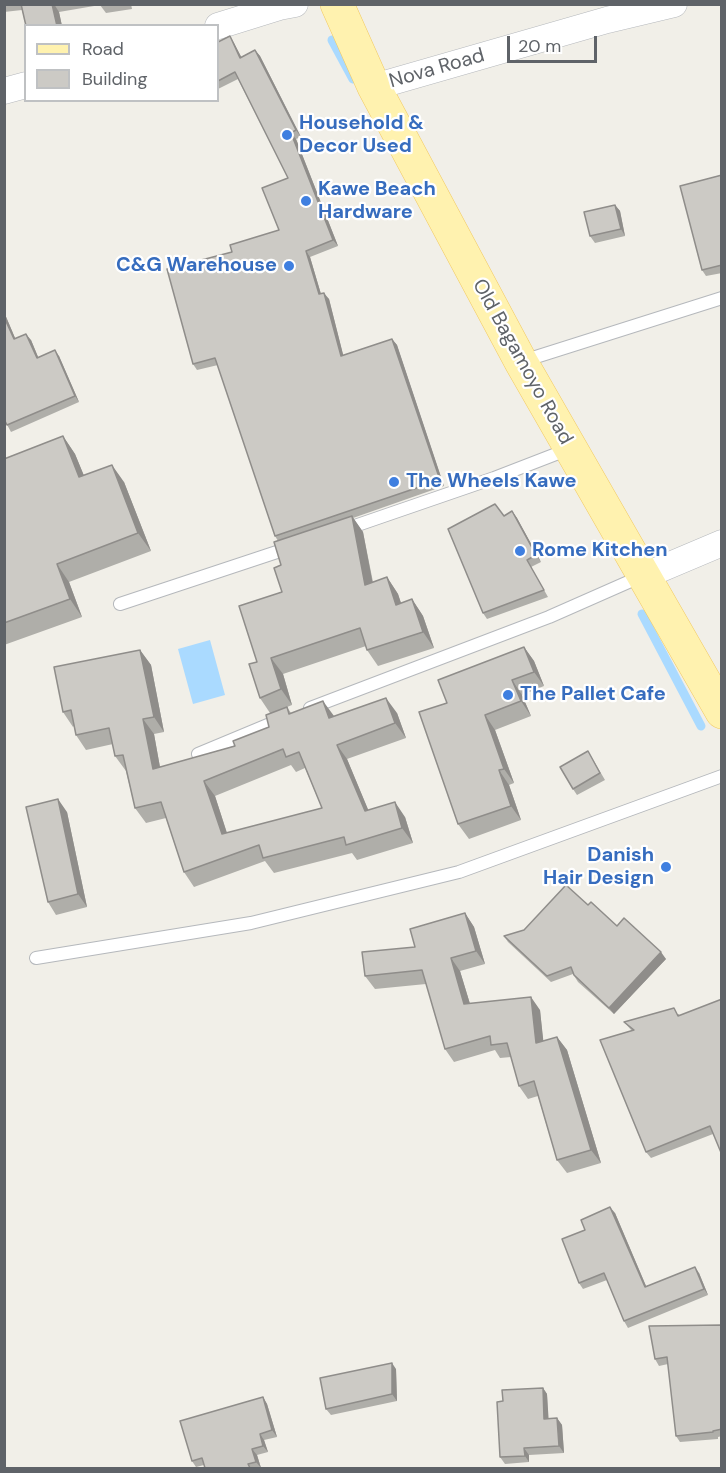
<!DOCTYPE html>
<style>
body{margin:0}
#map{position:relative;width:726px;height:1473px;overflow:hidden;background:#f1efe8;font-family:"DM Sans",sans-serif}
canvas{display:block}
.frame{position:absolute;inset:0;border:6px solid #5f6368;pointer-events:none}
.legend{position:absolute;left:24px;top:24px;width:195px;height:78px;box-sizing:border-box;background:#fff;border:2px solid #bfc1c3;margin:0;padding:8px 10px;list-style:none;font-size:18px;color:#5f6368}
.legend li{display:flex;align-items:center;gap:12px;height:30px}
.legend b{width:30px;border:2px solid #bfc1c3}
.scale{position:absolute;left:507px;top:36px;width:90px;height:27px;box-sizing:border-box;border:3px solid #5f6368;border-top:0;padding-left:8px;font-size:18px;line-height:21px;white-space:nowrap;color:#5f6368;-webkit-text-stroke:4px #fff;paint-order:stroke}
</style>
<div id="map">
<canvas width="726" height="1473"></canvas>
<div class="frame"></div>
<ul class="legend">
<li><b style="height:8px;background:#fff2af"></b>Road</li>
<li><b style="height:16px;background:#cccac5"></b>Building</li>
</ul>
<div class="scale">20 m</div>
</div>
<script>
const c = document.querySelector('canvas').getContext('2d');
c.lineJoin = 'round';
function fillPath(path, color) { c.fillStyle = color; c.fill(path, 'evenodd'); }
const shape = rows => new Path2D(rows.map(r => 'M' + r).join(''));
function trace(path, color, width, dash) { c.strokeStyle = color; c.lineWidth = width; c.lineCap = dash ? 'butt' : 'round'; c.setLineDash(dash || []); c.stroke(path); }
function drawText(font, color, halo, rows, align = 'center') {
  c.font = font + ' "DM Sans",sans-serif'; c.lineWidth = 4.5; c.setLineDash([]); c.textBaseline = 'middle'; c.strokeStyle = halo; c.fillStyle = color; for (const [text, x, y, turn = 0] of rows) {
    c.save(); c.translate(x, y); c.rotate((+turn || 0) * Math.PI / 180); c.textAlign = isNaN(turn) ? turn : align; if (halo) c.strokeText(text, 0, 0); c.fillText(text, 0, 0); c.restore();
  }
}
const water = shape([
 [210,640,225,695,193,704,178,649]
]);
const stream = shape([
 [332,40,353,79],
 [642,614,701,726]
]);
const service = shape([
 [523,361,722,298],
 [343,530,494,478,569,449],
 [120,604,292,547],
 [310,708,549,617,642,576],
 [198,754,282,719],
 [36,958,251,923,459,872,722,776]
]);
const minor = shape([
 [218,26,279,7,295,4],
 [374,87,607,20,674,4],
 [4,91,26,85],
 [644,576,722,543]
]);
const primary = shape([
 [337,4,374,87,521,362,722,712]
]);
const wall = shape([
 [4,4,131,4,132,9,106,13,100,5,59,12,62,26,26,26,22,10,4,12],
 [230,36,234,43,241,57,255,50,260,56,301,137,296,139,338,246,310,257,321,294,329,299,343,355,392,339,397,345,444,486,353,518,363,532,373,582,387,577,398,594,401,603,412,599,423,616,434,648,378,666,367,650,366,646,283,674,292,705,287,707,291,713,334,717,397,713,406,738,347,759,368,810,405,817,413,843,357,860,352,853,274,873,265,861,194,887,184,872,166,818,146,823,135,808,126,771,115,756,113,744,86,750,76,735,74,726,73,727,63,712,140,650,151,665,164,732,154,734,160,767,235,746,269,727,270,713,260,698,257,662,282,592,281,565,278,541,275,536,218,365,197,370,193,364,232,252,279,230,288,178,238,79,218,89,218,42],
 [291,765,296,772,305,768,322,808,227,833,215,796],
 [722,175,722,273,706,276,702,270],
 [615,205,620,211,625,236,595,243,590,236],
 [4,312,15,338,31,340,38,357,59,356,79,402,11,432,4,419],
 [63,436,75,454,84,476,124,482,151,551,69,582,82,617,4,645,4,459],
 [512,511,517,518,541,562,531,567,548,597,487,619,483,613,504,516],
 [524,647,534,661,544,686,522,695,531,716,495,730,514,783,509,785,521,820,469,839,458,824,447,703],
 [588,751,605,780,577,795,573,789],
 [67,812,87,907,56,915,48,902],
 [588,905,617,926,666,959,614,1014,578,982,573,974,551,982,508,942,504,936,524,930],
 [465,913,474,927,485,964,460,971,470,1004,540,1010,543,1041,557,1037,567,1050,601,1163,567,1173,557,1160,538,1096,528,1099,519,1086,511,1057,500,1058,495,1050,454,1062,445,1049,426,984,375,989,365,976,415,947],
 [679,1014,713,1134,651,1158,646,1152,632,1031,624,1022],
 [615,1213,646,1286,699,1273,708,1295,628,1328,624,1321,607,1280,583,1289,579,1283,585,1230],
 [722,1325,722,1436,718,1437,718,1439,680,1442,676,1436,668,1364,659,1366,655,1359],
 [396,1369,397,1401,331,1415,326,1409],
 [543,1388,547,1394,548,1418,557,1418,562,1425,564,1453,529,1455,529,1462,505,1464,500,1457,503,1401],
 [263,1397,267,1404,277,1437,264,1440,268,1452,257,1455,261,1468,205,1468,204,1465,196,1467,192,1461]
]);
const shadedWall = shape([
 [52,4,54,4,59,12,62,26,57,26],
 [230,36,234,43,245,64,240,58],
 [255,50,260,56,301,137,296,130],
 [291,133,296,139,338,246,333,240],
 [615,205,620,211,625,236,621,229],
 [306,251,310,257,323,301,319,294],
 [324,293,329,299,345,362,341,356],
 [4,312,18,345,14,339,4,317],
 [26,334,31,340,41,364,37,358],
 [392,339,397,345,444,486,440,480],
 [55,350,59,356,79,402,75,396],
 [63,436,75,454,92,495,79,477],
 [112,465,124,482,151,551,138,533],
 [512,511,517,518,541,562,536,555],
 [352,516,363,532,376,601,365,585],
 [57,564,69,582,82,617,70,599],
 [387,577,398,594,407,621,396,605],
 [412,599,423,616,434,648,423,632],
 [524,647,534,661,544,686,534,672],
 [140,650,151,665,164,732,154,717],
 [271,658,283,674,292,705,281,689],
 [512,680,522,695,531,716,521,701],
 [386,698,397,713,406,738,395,723],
 [323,701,334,716,340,733,329,718],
 [485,715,495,730,514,783,504,769],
 [143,719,154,734,163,784,153,769],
 [337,745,347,759,375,826,365,811],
 [499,770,509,785,521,820,511,806],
 [204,781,215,796,232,849,222,834],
 [58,799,67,812,87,907,78,894],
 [395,802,405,817,413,843,402,828],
 [465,913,474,927,485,964,476,951],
 [661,952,666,959,614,1014,609,1008],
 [451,958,460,971,474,1017,464,1004],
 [531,997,540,1010,545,1056,536,1043],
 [557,1037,567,1050,601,1163,591,1150],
 [610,1207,615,1213,649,1293,645,1287],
 [695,1267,699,1273,708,1295,704,1289],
 [392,1363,396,1369,397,1401,392,1394],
 [543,1388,547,1394,549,1425,544,1419],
 [263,1397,267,1404,277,1437,272,1430],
 [557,1418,562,1425,564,1453,559,1446],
 [260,1434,264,1440,268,1452,263,1446],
 [524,1448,529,1455,529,1462,525,1456],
 [252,1449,257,1455,261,1468,256,1462]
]);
const building = shape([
 [21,4,52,4,57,26,26,26,21,4],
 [230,36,240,58,255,50,296,130,291,133,333,240,306,251,319,294,324,293,341,356,392,339,440,480,275,536,215,358,193,364,167,269,232,252,230,245,279,230,262,188,288,178,235,72,218,81,218,42,230,36],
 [722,175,722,265,702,270,680,186,722,175],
 [615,205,621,229,590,236,584,212,615,205],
 [4,317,14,339,26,334,37,358,55,350,75,396,7,425,4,419,4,317],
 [63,436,79,477,112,465,138,533,57,564,70,599,4,623,4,459,63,436],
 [495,504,504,516,512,511,536,555,527,560,544,590,483,613,448,529,495,504],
 [352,516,365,585,387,577,396,605,412,599,423,632,367,650,360,628,271,658,281,689,260,698,249,664,257,662,239,606,282,592,274,568,281,565,274,542,352,516],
 [524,647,534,672,512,680,521,701,485,715,504,769,499,770,511,806,458,824,419,712,447,703,438,680,524,647],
 [140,650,154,717,143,719,153,769,235,746,233,741,269,727,266,715,287,707,289,714,323,701,329,718,386,698,395,723,337,745,365,811,395,802,402,828,346,845,344,837,263,858,259,845,184,872,161,802,135,808,123,755,115,756,109,728,76,735,71,710,63,712,54,667,140,650],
 [283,749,286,757,299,752,322,808,222,834,204,781,283,749],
 [588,751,600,773,573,789,560,767,588,751],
 [58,799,78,894,48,902,26,807,58,799],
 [566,885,588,905,591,902,617,926,624,918,661,952,609,1008,574,975,571,967,547,976,504,936,524,930,566,885],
 [465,913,476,951,451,958,464,1004,531,997,536,1043,557,1037,591,1150,557,1160,534,1081,519,1086,507,1043,491,1045,490,1036,445,1049,422,970,365,976,362,952,415,947,410,929,465,913],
 [722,999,722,1155,710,1126,646,1152,600,1040,634,1030,624,1022,674,1008,678,1016,722,999],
 [610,1207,645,1287,695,1267,704,1289,624,1321,604,1273,579,1283,562,1239,585,1230,581,1220,610,1207],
 [722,1325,722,1429,713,1431,713,1432,676,1436,667,1357,655,1359,649,1326,722,1325],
 [392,1363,392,1394,326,1409,320,1378,392,1363],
 [543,1388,544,1419,557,1418,559,1446,524,1448,525,1456,500,1457,497,1402,503,1401,502,1390,543,1388],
 [263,1397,272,1430,260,1434,263,1446,252,1449,256,1462,248,1464,250,1468,205,1468,202,1458,192,1461,180,1421,263,1397]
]);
const markers = [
 [287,135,6,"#3f7fe0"],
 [306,201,6,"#3f7fe0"],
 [289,266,6,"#3f7fe0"],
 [394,482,6,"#3f7fe0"],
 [520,551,6,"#3f7fe0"],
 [508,695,6,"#3f7fe0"],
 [666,867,6,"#3f7fe0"]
];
const streetNames = [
 ["Nova Road",437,69,-16],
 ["Old Bagamoyo Road",522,362,61]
];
const shopNames = [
 ["Household &",299,124],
 ["Decor Used",299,147],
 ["Kawe Beach",318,190],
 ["Hardware",318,213],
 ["C&G Warehouse",277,266,"right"],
 ["The Wheels Kawe",406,482],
 ["Rome Kitchen",532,551],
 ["The Pallet Cafe",520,695],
 ["Danish",654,856,"right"],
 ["Hair Design",654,879,"right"]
];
fillPath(water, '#aadaff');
trace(stream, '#aadaff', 9);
trace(service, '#b5b8bc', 14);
trace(minor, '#b5b8bc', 27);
trace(primary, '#f2c960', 34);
trace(service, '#fff', 12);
trace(minor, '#fff', 26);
trace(primary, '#fff2af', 33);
fillPath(wall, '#afaea9');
fillPath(shadedWall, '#8f8d8a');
fillPath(building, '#cccac5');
trace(building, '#8f8d8a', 1.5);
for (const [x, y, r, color] of markers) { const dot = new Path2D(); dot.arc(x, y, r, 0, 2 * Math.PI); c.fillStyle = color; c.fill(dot); trace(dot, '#fff', 2); }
drawText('20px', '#5f6368', '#fff', streetNames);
drawText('bold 20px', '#366cbe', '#fff', shopNames, 'left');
</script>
